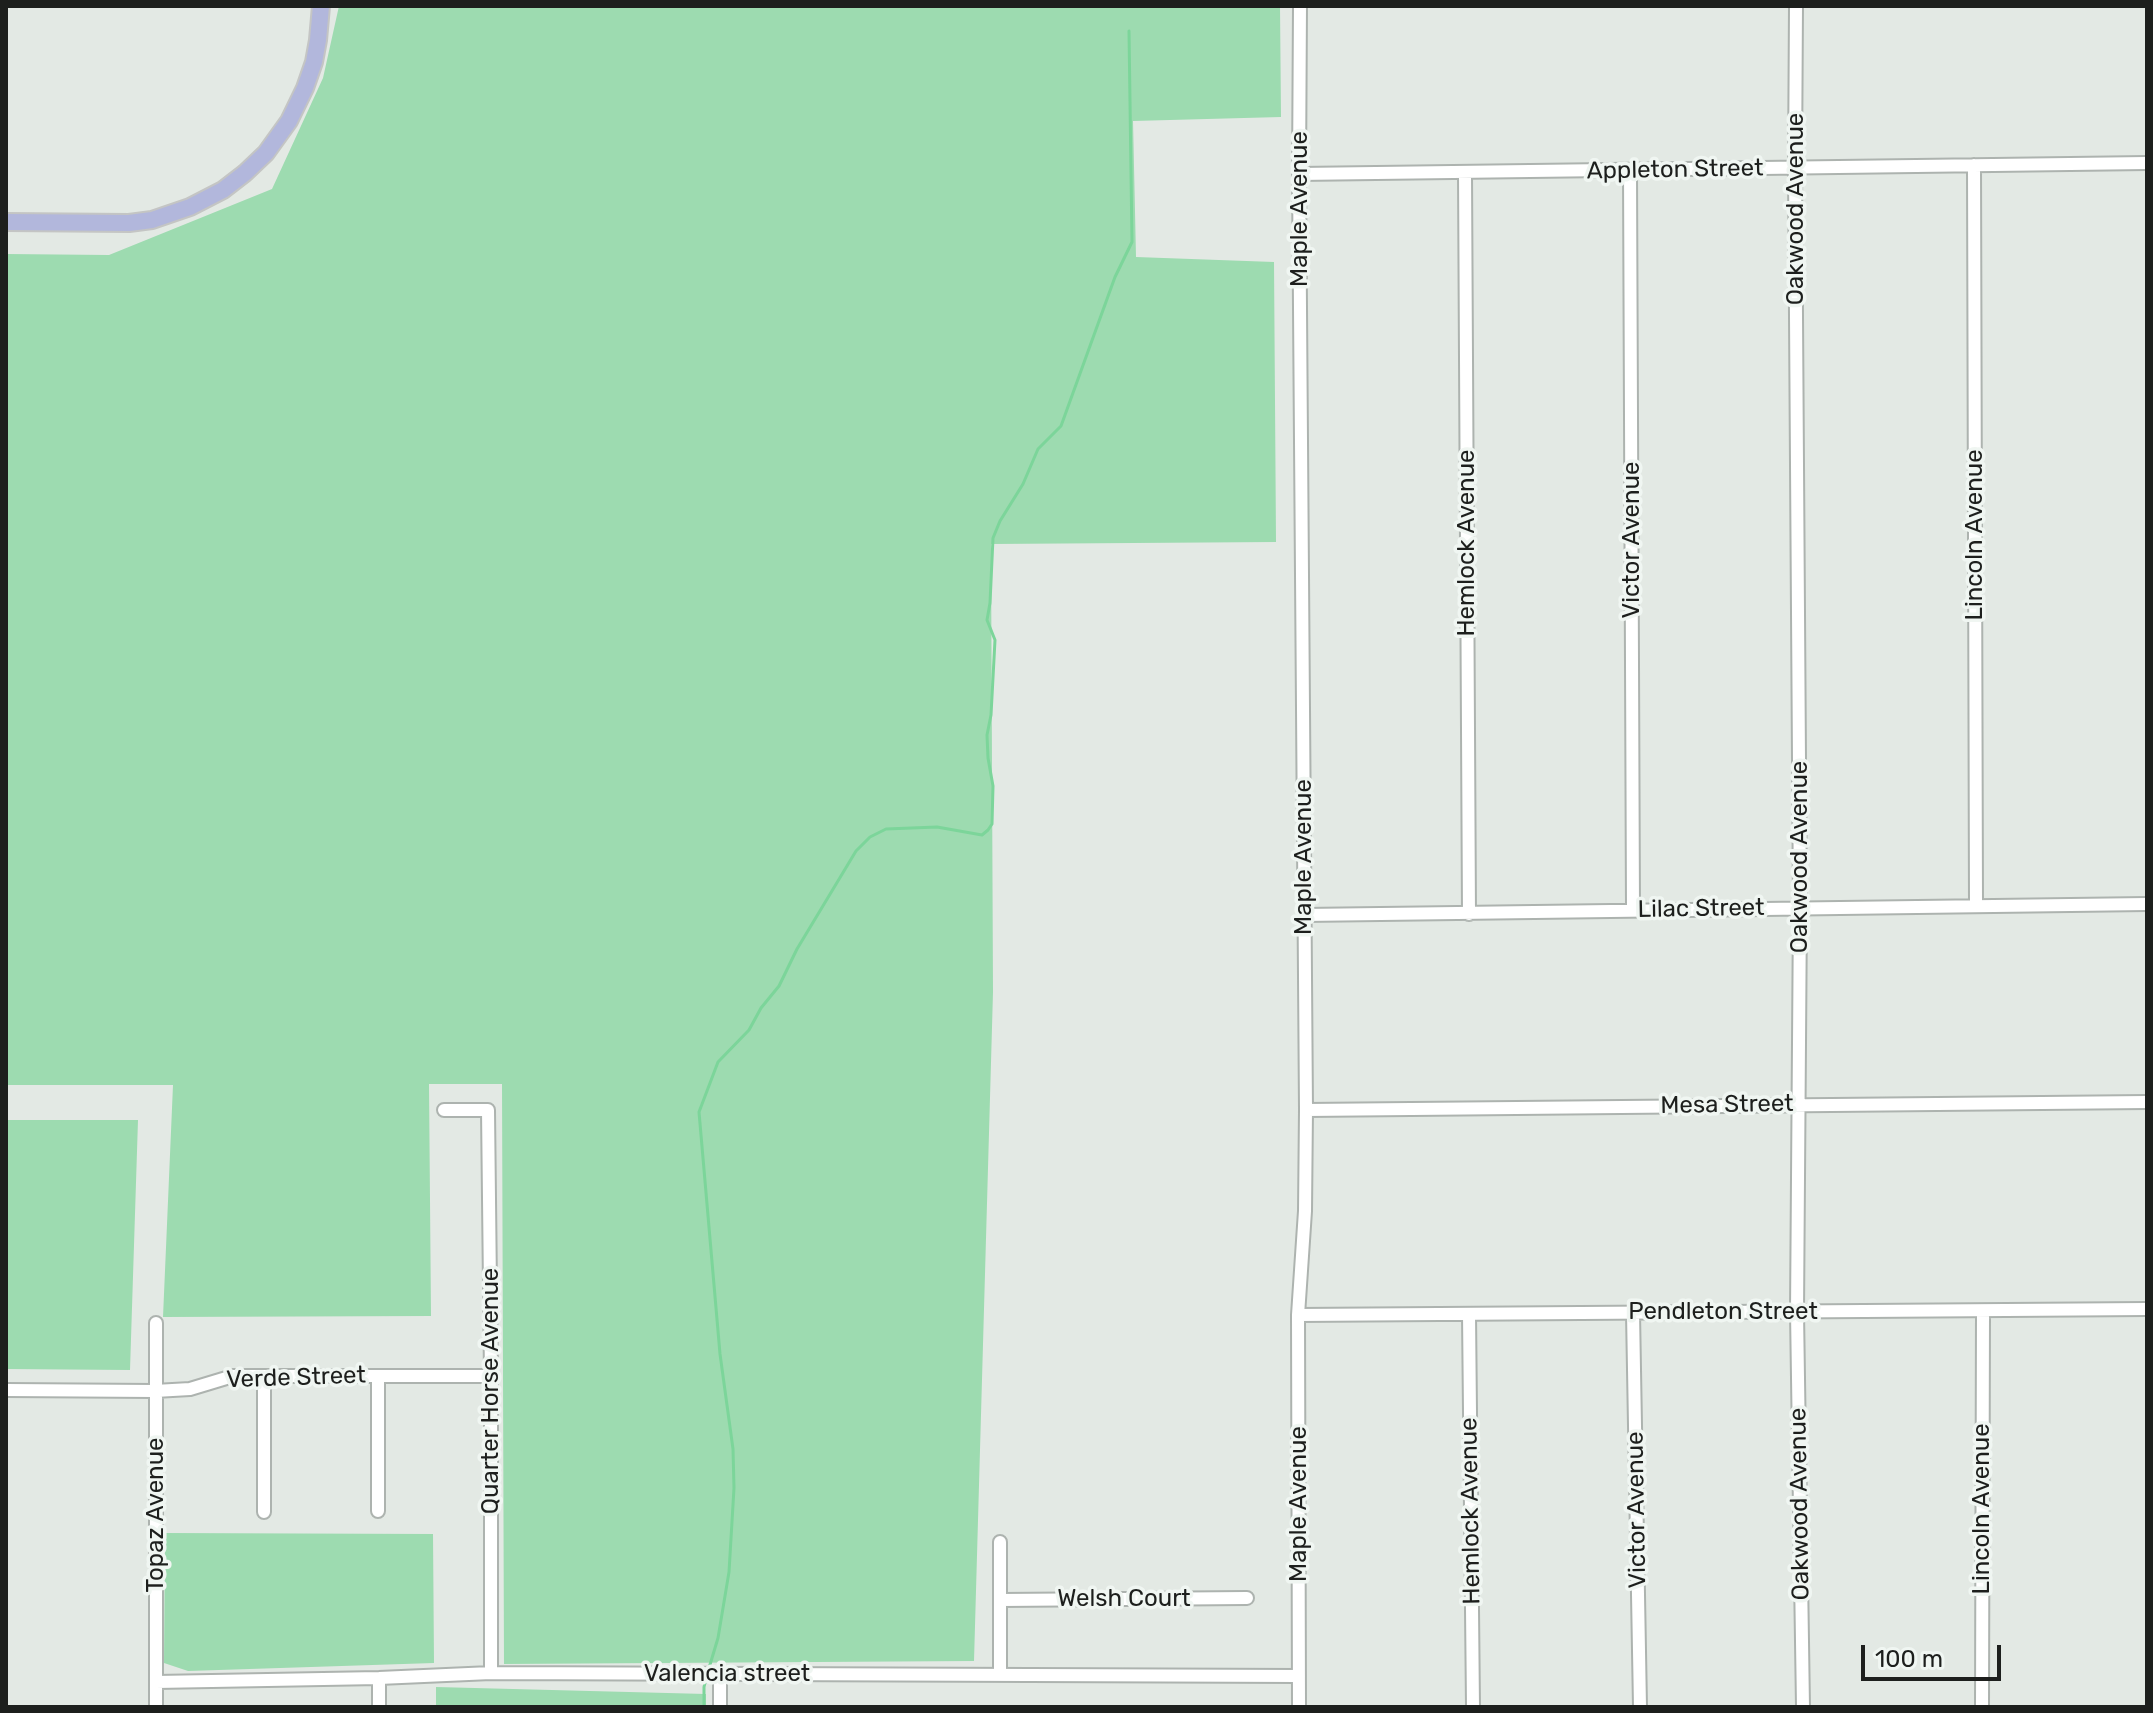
<!DOCTYPE html>
<style>
body{margin:0}
#map{position:relative;width:2153px;height:1713px;overflow:hidden;background:#e3e9e4;font-family:Rubik,sans-serif}
canvas{display:block}
.frame{position:absolute;inset:0;border:8px solid #1d1f1d;pointer-events:none}
.scale{position:absolute;left:1861px;top:1645px;width:140px;height:36px;box-sizing:border-box;border:4px solid #1d1f1d;border-top:0;padding-left:10px;font-size:24px;line-height:28px;white-space:nowrap;color:#1d1f1d;-webkit-text-stroke:6px #f0f6f2;paint-order:stroke}
</style>
<div id="map">
<canvas width="2153" height="1713"></canvas>
<div class="frame"></div>
<div class="scale">100 m</div>
</div>
<script>
const c = document.querySelector('canvas').getContext('2d');
c.lineJoin = 'round';
function fillPath(path, color) { c.fillStyle = color; c.fill(path, 'evenodd'); }
const shape = rows => new Path2D(rows.map(r => 'M' + r).join(''));
function trace(path, color, width, dash) { c.strokeStyle = color; c.lineWidth = width; c.lineCap = dash ? 'butt' : 'round'; c.setLineDash(dash || []); c.stroke(path); }
function drawText(font, color, halo, rows, align = 'center') {
  c.font = font + ' Rubik,sans-serif'; c.lineWidth = 7; c.setLineDash([]); c.textBaseline = 'middle'; c.strokeStyle = halo; c.fillStyle = color; for (const [text, x, y, turn = 0] of rows) {
    c.save(); c.translate(x, y); c.rotate((+turn || 0) * Math.PI / 180); c.textAlign = isNaN(turn) ? turn : align; if (halo) c.strokeText(text, 0, 0); c.fillText(text, 0, 0); c.restore();
  }
}
const green = shape([
 [339,6,1280,6,1281,117,1133,121,1136,257,1274,262,1276,542,991,544,993,992,974,1661,504,1664,502,1084,429,1084,431,1316,163,1317,173,1085,6,1085,6,254,109,255,272,189,323,78],
 [6,1120,138,1120,130,1370,6,1369],
 [165,1533,433,1534,434,1663,188,1671,164,1663],
 [436,1687,706,1694,706,1707,436,1707]
]);
const stream = shape([
 [709,1668,718,1638,729,1572,734,1488,733,1449,720,1354,699,1112,718,1062,749,1030,761,1008,779,986,797,949,856,851,870,837,886,829,937,827,982,835,988,830,992,824,993,786,988,758,987,735,991,715,995,640,987,620,990,603,993,538,1000,521,1023,484,1038,449,1061,426,1115,277,1132,242,1129,31],
 [704,1707,704,1687,706,1679]
]);
const minor = shape([
 [1796,6,1795,168,1800,908,1797,1312,1803,1707],
 [1974,165,1976,905],
 [1630,171,1633,910],
 [1465,173,1469,914],
 [1299,174,2147,163],
 [1304,915,2147,904],
 [444,1110,488,1110,491,1376,491,1673],
 [1306,1110,2147,1102],
 [1633,1313,1640,1707],
 [1469,1314,1473,1707],
 [1298,1315,2147,1309],
 [264,1377,264,1512],
 [6,1390,155,1391,190,1389,233,1376,491,1376],
 [378,1511,378,1376],
 [1000,1542,1000,1674],
 [1001,1600,1247,1598],
 [720,1675,720,1707],
 [379,1678,379,1707],
 [156,1682,379,1678,491,1673,1299,1676],
 [156,1707,156,1323],
 [1299,1707,1298,1315,1305,1211,1306,1110,1299,174,1300,6],
 [1982,1707,1983,1311]
]);
const major = shape([
 [6,222,129,223,152,220,190,207,223,190,245,173,266,153,289,121,305,88,314,62,318,40,321,6]
]);
const streetNames = [
 ["Appleton Street",1675,170,-1],
 ["Maple Avenue",1300,209,-90],
 ["Oakwood Avenue",1796,209,-90],
 ["Lincoln Avenue",1975,535,-90],
 ["Victor Avenue",1632,540,-90],
 ["Hemlock Avenue",1467,543,-90],
 ["Maple Avenue",1304,857,-90],
 ["Oakwood Avenue",1800,857,-90],
 ["Lilac Street",1701,909,-1],
 ["Mesa Street",1727,1105,-1],
 ["Pendleton Street",1723,1312],
 ["Verde Street",296,1378,-2],
 ["Quarter Horse Avenue",491,1391,-90],
 ["Maple Avenue",1299,1504,-90],
 ["Oakwood Avenue",1800,1504,-91],
 ["Lincoln Avenue",1982,1509,-90],
 ["Victor Avenue",1637,1510,-91],
 ["Hemlock Avenue",1471,1511,-91],
 ["Topaz Avenue",156,1515,-90],
 ["Welsh Court",1124,1599],
 ["Valencia street",727,1674]
];
fillPath(green, '#9ddbb0');
trace(stream, '#7cd59a', 3);
trace(minor, '#adb3af', 16);
trace(major, '#c4c5c4', 20);
trace(minor, '#fff', 12);
trace(major, '#b2b7dc', 16);
drawText('24px', '#1d1f1d', '#f0f6f2', streetNames);
</script>
